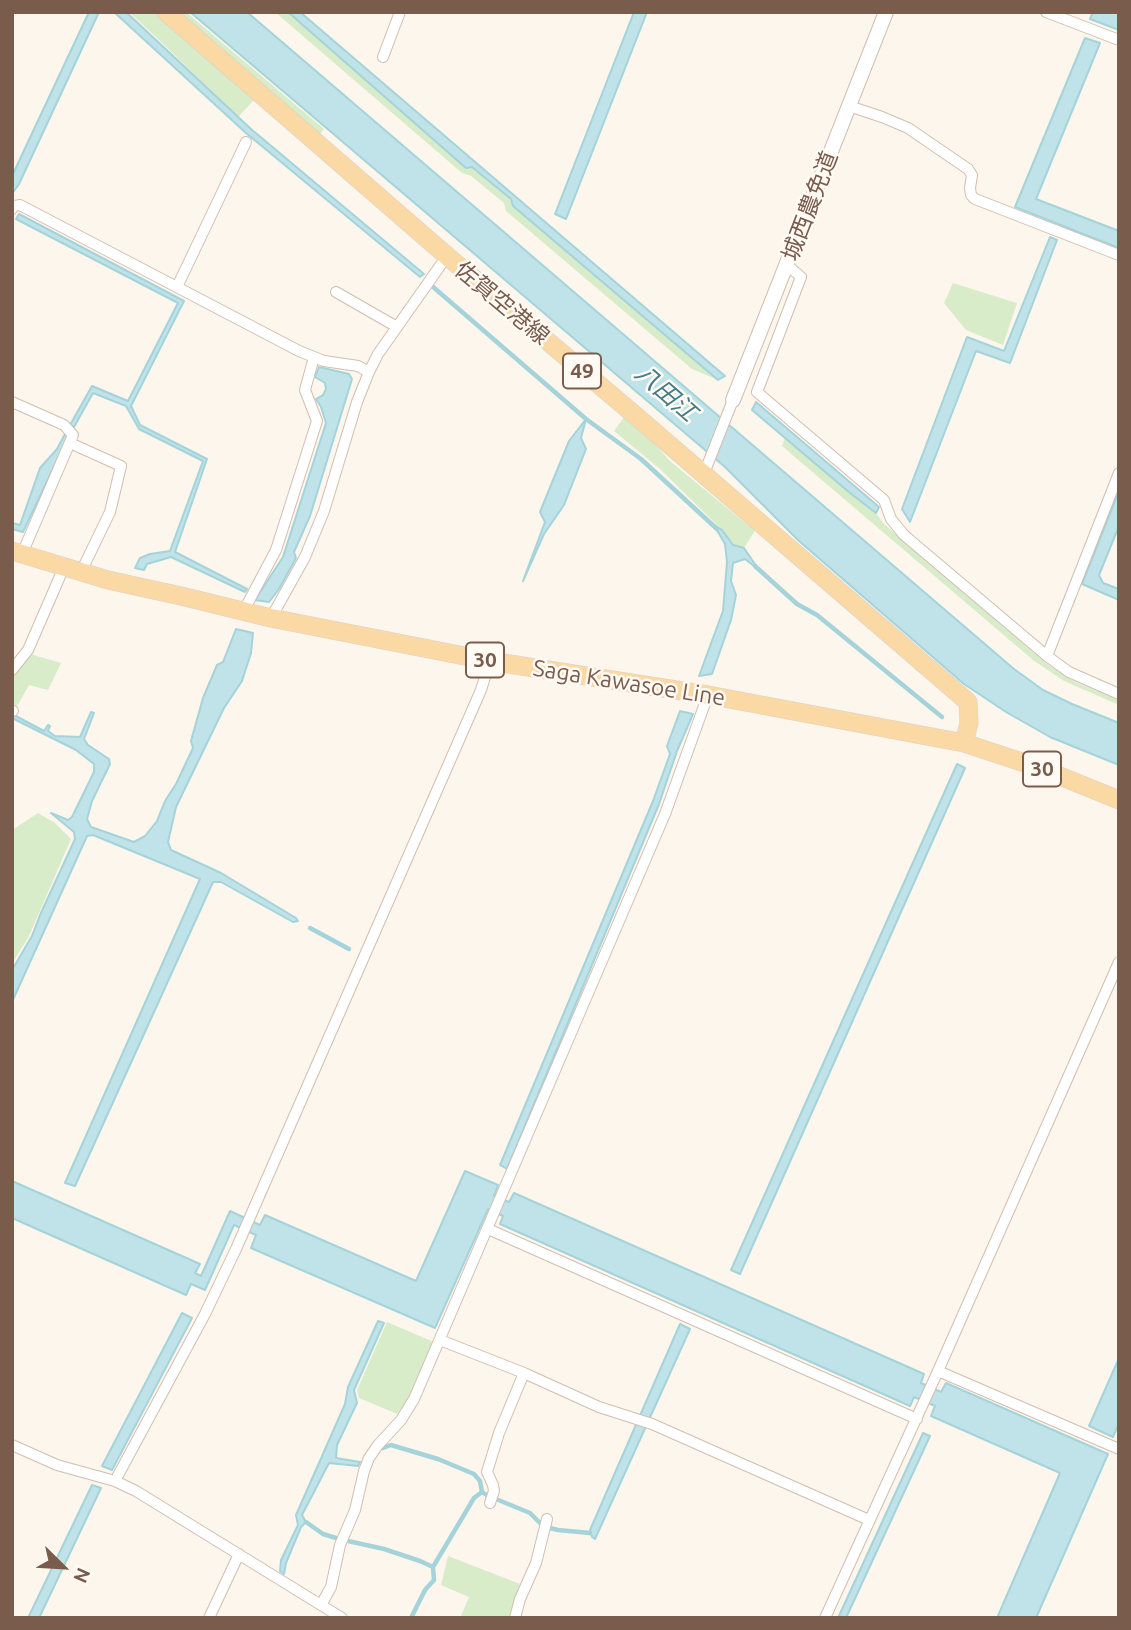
<!DOCTYPE html>
<meta charset="utf-8">
<style>
body{margin:0}
#map{position:relative;width:1131px;height:1630px;overflow:hidden;background:#fdf6ec;font-family:Ubuntu,sans-serif}
canvas{display:block}
.frame{position:absolute;inset:0;border:14px solid #7a5c4d;pointer-events:none}
.north{position:absolute;left:28px;top:1532px;width:70px;height:70px;-webkit-text-stroke:5px #fffaf3;paint-order:stroke;rotate:114deg;font-size:19px;font-weight:700;line-height:28px;text-align:center;color:#7a5c4d}
.north::after{content:'';display:block;margin:auto;width:24px;height:32px;background:#7a5c4d;clip-path:polygon(50% 0,100% 100%,50% 72%,0 100%)}
</style>
<div id="map">
<canvas width="1131" height="1630"></canvas>
<div class="frame"></div>
<div class="north">N</div>
</div>
<script>
const c = document.querySelector('canvas').getContext('2d');
c.lineJoin = 'round';
function fillPath(path, color) { c.fillStyle = color; c.fill(path, 'evenodd'); }
const shape = rows => new Path2D(rows.map(r => 'M' + r).join(''));
function trace(path, color, width, dash) { c.strokeStyle = color; c.lineWidth = width; c.lineCap = dash ? 'butt' : 'round'; c.setLineDash(dash || []); c.stroke(path); }
function drawText(font, color, halo, rows, align = 'center') {
  c.font = font + ' Ubuntu,"Noto Sans JP",sans-serif'; c.lineWidth = 5; c.setLineDash([]); c.textBaseline = 'middle'; c.strokeStyle = halo; c.fillStyle = color; for (const [text, x, y, turn = 0] of rows) {
    c.save(); c.translate(x, y); c.rotate((+turn || 0) * Math.PI / 180); c.textAlign = isNaN(turn) ? turn : align; if (halo) c.strokeText(text, 0, 0); c.fillText(text, 0, 0); c.restore();
  }
}
const green = shape([
 [129,12,156,12,256,98,238,117,157,38],
 [174,12,186,12,324,129,319,136],
 [275,12,288,12,466,167,472,167,511,200,513,206,718,380,692,369,506,211,504,203,471,176,462,173],
 [953,283,1017,303,1003,345,966,330,944,303],
 [627,413,670,461,755,531,744,548,733,545,722,530,660,469,614,431],
 [785,437,850,493,876,513,884,524,1047,664,1075,682,1119,700,1119,705,1064,681,1033,660,782,446],
 [30,654,61,663,48,690,29,685,16,708,12,706,12,677],
 [38,813,55,823,71,839,29,936,12,964,12,830],
 [387,1322,434,1342,408,1399,397,1414,359,1398,357,1390],
 [448,1556,520,1584,509,1618,460,1618,469,1597,441,1585]
]);
const water = shape([
 [89,12,99,12,19,184,12,194,12,176,89,12],
 [114,12,126,12,251,129,424,274,420,277,246,133,114,12],
 [190,12,247,12,1014,669,1043,690,1072,704,1119,723,1119,765,1050,737,1006,712,964,684,799,541,725,467,190,12],
 [288,12,300,12,725,376,718,380,513,206,511,199,472,167,466,168,288,12],
 [634,12,647,12,566,219,555,214,634,12],
 [1093,12,1119,12,1119,30,1090,19,1093,12],
 [1085,38,1100,43,1036,199,1119,231,1119,248,1015,207,1085,38],
 [19,214,184,301,131,406,140,425,207,459,175,552,247,589,245,592,171,557,147,564,144,570,135,568,140,558,150,554,170,551,203,461,139,429,126,406,93,393,74,427,70,425,92,386,128,401,178,303,16,219,19,214],
 [1050,237,1057,240,1010,363,976,351,910,522,902,509,967,337,1004,351,1050,237],
 [319,367,349,374,352,379,310,516,294,552,296,558,279,589,269,602,255,600,283,557,326,423,321,407,316,399,323,395,326,389,325,383,315,377,319,367],
 [756,402,879,507,876,513,850,493,752,410,756,402],
 [586,419,581,438,586,449,564,505,544,534,523,581,545,522,540,512,569,441,586,419],
 [65,434,68,437,23,532,12,529,12,523,20,525,40,468,57,449,65,434],
 [1119,491,1119,526,1099,575,1103,583,1119,589,1119,600,1082,584,1119,491],
 [714,525,722,530,733,545,744,548,759,570,745,559,733,563,731,581,736,595,731,620,712,674,699,676,723,611,727,562,725,544,714,525],
 [236,629,253,633,251,653,242,681,224,708,176,807,168,842,171,850,221,873,296,918,298,921,293,922,221,882,213,882,75,1186,65,1183,200,879,93,835,87,836,12,1002,12,970,32,936,40,915,75,839,74,832,51,813,68,820,72,817,94,772,94,764,76,750,12,718,12,714,44,731,48,725,50,726,48,731,55,736,80,737,91,712,94,713,84,739,88,745,109,759,110,764,92,801,87,819,91,827,134,842,145,836,157,821,165,801,176,784,193,748,191,741,203,698,217,665,223,662,236,629],
 [680,711,693,714,677,751,659,804,507,1169,500,1165,653,801,670,754,667,746,680,711],
 [957,764,965,768,740,1274,731,1270,957,764],
 [465,1171,498,1185,494,1196,509,1202,514,1193,924,1374,921,1383,941,1392,946,1383,1108,1454,1036,1618,997,1618,1060,1473,931,1416,935,1406,914,1397,910,1406,500,1224,503,1216,488,1209,435,1328,251,1248,256,1235,234,1225,205,1290,191,1284,186,1295,12,1218,12,1181,200,1264,195,1273,201,1276,230,1211,260,1225,265,1215,416,1281,465,1171],
 [182,1313,192,1318,112,1470,102,1466,182,1313],
 [378,1321,384,1323,354,1390,357,1403,337,1445,336,1458,360,1462,358,1466,329,1463,302,1515,306,1522,301,1527,286,1563,284,1574,280,1571,281,1560,298,1525,296,1515,345,1404,348,1387,378,1321],
 [680,1324,690,1329,595,1539,592,1537,590,1530,680,1324],
 [1119,1358,1119,1423,1113,1437,1089,1426,1119,1358],
 [923,1433,930,1436,846,1618,838,1618,923,1433],
 [92,1485,101,1488,39,1618,28,1618,92,1485]
]);
const stream = shape([
 [432,286,586,419,641,459,717,529],
 [755,566,797,604,817,615,942,717],
 [310,928,349,949],
 [383,1448,391,1445,438,1459,474,1474,480,1481,482,1492,488,1496],
 [496,1499,530,1513,540,1523],
 [306,1522,323,1534,336,1538],
 [550,1528,558,1530,590,1533],
 [348,1541,384,1549,420,1561,433,1567],
 [411,1618,425,1590,434,1580,433,1567,474,1498,482,1492]
]);
const minor = shape([
 [1046,12,1119,40],
 [383,57,400,12],
 [849,106,882,117,908,128,968,169,972,175,970,188,971,195,975,199,1119,255],
 [12,209,14,206,20,205,299,351,324,361,358,366,369,372],
 [787,265,801,277,757,392,884,500,891,519,904,535,1047,656,1069,672,1119,694],
 [177,287,246,142],
 [336,292,397,327],
 [12,402,64,425,73,435,22,554],
 [70,443,121,466,110,512,81,572],
 [703,476,733,400],
 [243,612,276,550,317,421,305,390,314,357],
 [271,618,305,557,324,511,357,402,369,372,378,354,447,256],
 [1047,656,1119,473],
 [12,670,28,650,64,567],
 [12,711,13,711],
 [488,1229,917,1419],
 [440,1340,524,1373,599,1407,652,1424,869,1520],
 [938,1371,1119,1449],
 [12,1445,57,1465,115,1481,136,1491,342,1618],
 [115,1481,205,1314,236,1249,481,690,490,661],
 [490,1503,494,1491,493,1485,487,1472,499,1433,524,1373],
 [321,1605,331,1587,340,1545,355,1510,364,1471,369,1458,378,1445,401,1420,414,1399,665,814,708,695],
 [209,1618,239,1554],
 [515,1618,520,1599,536,1563,547,1519],
 [825,1618,938,1371,1119,962]
]);
const tertiary = shape([
 [733,400,886,12]
]);
const primary = shape([
 [166,12,447,256,636,416,968,702,969,723,964,743],
 [12,551,108,580,181,596,271,618,490,661,708,695,964,743,1040,768,1119,800]
]);
const shields = [
 [582,371,38],
 [485,660,38],
 [1042,769,38]
];
const shieldNames = [
 ["49",582,371],
 ["30",485,660],
 ["30",1042,769]
];
const streetNames = [
 ["城西農免道",810,206,-69],
 ["佐賀空港線",502,303,40],
 ["Saga Kawasoe Line",629,683,9]
];
const waterNames = [
 ["八田江",666,393,41]
];
fillPath(green, '#d8ecc9');
fillPath(water, '#bfe3e8');
trace(water, '#a5d3da', 2);
trace(stream, '#a5d3da', 4.5);
trace(minor, '#d1beb0', 12);
trace(tertiary, '#d1beb0', 16);
trace(primary, '#dad1cd', 19);
trace(minor, '#fff', 10);
trace(tertiary, '#fff', 14);
trace(primary, '#fbd9a5', 18);
for (const [x, y, w] of shields) { const box = new Path2D(); box.roundRect(x - w / 2, y - 17.5, w, 35, 5); c.fillStyle = '#fffaf3'; c.fill(box); trace(box, '#7a5c4d', 2); }
drawText('bold 21px', '#7a5c4d', null, shieldNames);
drawText('23px', '#7a5c4d', '#fffaf3', streetNames);
drawText('italic 24px', '#437c86', '#fffaf3', waterNames);
</script>
